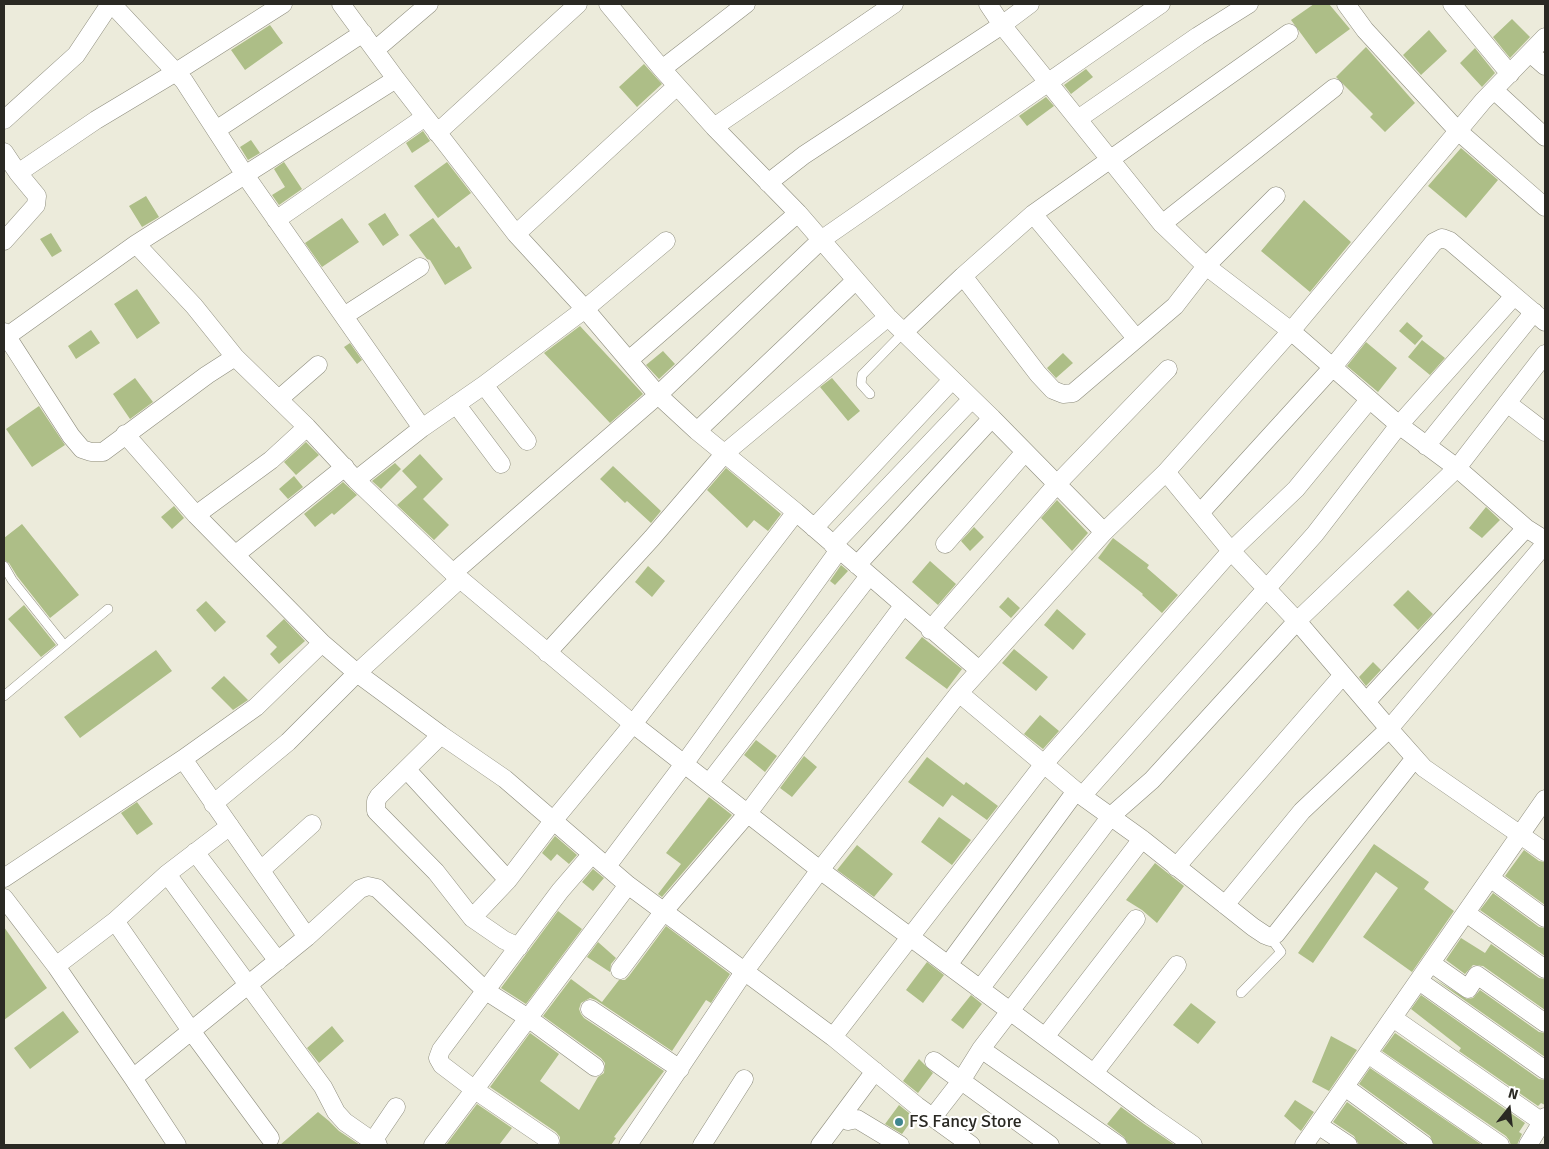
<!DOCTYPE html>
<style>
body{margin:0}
#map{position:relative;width:1549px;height:1149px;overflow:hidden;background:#ecebdb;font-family:Signika,sans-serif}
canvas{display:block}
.frame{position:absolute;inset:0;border:5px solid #2a2923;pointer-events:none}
.north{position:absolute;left:1484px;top:1084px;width:50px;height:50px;-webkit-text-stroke:4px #fff;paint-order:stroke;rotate:16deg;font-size:14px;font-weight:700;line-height:20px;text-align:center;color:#2a2923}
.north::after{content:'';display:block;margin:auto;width:18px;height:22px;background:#2a2923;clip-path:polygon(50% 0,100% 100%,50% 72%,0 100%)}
</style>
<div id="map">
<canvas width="1549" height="1149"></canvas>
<div class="frame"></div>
<div class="north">N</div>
</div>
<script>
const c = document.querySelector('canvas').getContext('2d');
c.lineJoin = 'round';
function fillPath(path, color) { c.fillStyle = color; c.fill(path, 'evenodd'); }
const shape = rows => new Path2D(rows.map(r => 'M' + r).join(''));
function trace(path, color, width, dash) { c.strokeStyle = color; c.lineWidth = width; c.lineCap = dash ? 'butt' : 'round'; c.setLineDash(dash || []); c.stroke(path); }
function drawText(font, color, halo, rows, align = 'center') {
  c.font = font + ' Signika,sans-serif'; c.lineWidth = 4; c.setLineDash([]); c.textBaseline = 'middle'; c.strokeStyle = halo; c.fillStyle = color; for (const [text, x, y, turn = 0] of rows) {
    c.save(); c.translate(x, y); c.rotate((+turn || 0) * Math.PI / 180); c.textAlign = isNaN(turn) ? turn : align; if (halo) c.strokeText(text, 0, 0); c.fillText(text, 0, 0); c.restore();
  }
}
const building = shape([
 [1314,4,1329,4,1350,29,1316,54,1291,20],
 [1512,19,1530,37,1510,58,1493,37],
 [270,25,283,43,245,70,231,50],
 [1429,30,1447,51,1421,75,1403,55],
 [1366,47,1415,103,1385,132,1370,117,1373,114,1336,77],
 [1475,48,1495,73,1482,87,1460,63],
 [644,64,662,84,637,107,619,87],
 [1086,69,1093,77,1071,94,1064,85],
 [1046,97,1054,106,1027,126,1019,116],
 [423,131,430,141,412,153,406,143],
 [251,140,260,153,248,160,240,147],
 [1461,148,1498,180,1466,218,1428,186],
 [284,162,302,189,279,205,272,195,285,187,274,169],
 [447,162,471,193,438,218,414,186],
 [146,196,159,217,142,227,129,206],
 [1304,200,1351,242,1310,292,1261,251],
 [385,213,399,235,383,246,368,224],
 [342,218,359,242,322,267,305,243],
 [433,218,456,248,459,246,472,268,445,285,430,260,427,259,409,235],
 [51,233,62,251,52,257,40,239],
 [137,289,160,323,137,339,114,304],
 [1407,322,1423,336,1415,345,1399,331],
 [580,326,643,394,610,423,544,353],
 [91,330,100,343,76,359,68,346],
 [1422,340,1445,358,1430,375,1408,357],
 [1366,342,1397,368,1378,392,1347,366],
 [350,343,362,360,357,364,344,347],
 [663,351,675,364,659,379,646,365],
 [1063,353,1073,363,1056,378,1047,368],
 [135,378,153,402,130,419,113,394],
 [832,378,860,411,848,421,820,387],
 [39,406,65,445,32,467,6,429],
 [306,442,319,455,296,475,284,462],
 [420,454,443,479,423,499,449,525,434,540,397,505,417,487,402,471],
 [395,463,401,469,381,489,372,481],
 [613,466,661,511,651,523,627,501,625,503,600,479],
 [726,468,781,514,768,531,754,520,747,528,707,490],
 [294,476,303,487,288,499,279,489],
 [343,482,357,495,334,515,332,513,315,527,304,514],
 [1057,500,1088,533,1072,551,1041,518],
 [174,506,184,518,172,529,161,517],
 [1486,507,1500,520,1482,538,1469,528],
 [22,524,79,595,50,618,17,576,9,563,4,560,4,538],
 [974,527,984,537,970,551,961,541],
 [1113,538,1149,565,1147,568,1178,595,1162,613,1142,595,1143,594,1098,558],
 [930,561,956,584,938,605,912,582],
 [841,565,848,571,835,585,830,581],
 [648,566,665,581,652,597,635,582],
 [1408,590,1433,614,1418,630,1393,605],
 [1008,597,1020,608,1011,618,999,607],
 [206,601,226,622,215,632,196,610],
 [24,605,56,645,41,657,8,619],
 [1057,609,1086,634,1073,650,1044,625],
 [284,619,305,641,279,664,270,654,277,647,266,636],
 [922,637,962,669,947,689,905,658],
 [1014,649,1048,677,1036,691,1002,663],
 [156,650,172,671,80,738,64,717],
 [1373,662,1381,670,1366,686,1359,677],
 [224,676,248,700,233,710,211,688],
 [1040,715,1059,731,1043,749,1024,734],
 [756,740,777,756,765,772,744,755],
 [804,756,817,767,792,797,780,788],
 [927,757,964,785,966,782,998,806,987,820,952,795,943,807,908,782],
 [709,797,732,815,662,897,658,894,681,864,666,853],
 [137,802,153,824,137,835,121,813],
 [939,817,971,840,952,865,921,842],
 [555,836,577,855,569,864,557,854,551,861,542,853],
 [1374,844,1429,882,1424,889,1454,911,1412,972,1363,937,1398,888,1376,872,1313,963,1298,953],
 [857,845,893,874,874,897,837,870],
 [1524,850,1539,861,1545,862,1545,905,1505,876],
 [1155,863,1184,886,1157,923,1142,910,1126,900],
 [593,869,604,878,593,891,582,882],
 [1493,893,1539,927,1545,928,1545,956,1480,910],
 [558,911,582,929,526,1004,501,988],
 [666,926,730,974,711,1003,706,1000,672,1051,596,1000,590,998,581,1003,579,1009,581,1014,584,1018,664,1071,614,1137,616,1138,611,1145,560,1145,560,1137,556,1132,490,1087,530,1033,559,1054,540,1081,579,1110,598,1077,604,1073,605,1063,601,1058,543,1016,571,979,602,1002,619,980,625,980,629,976],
 [4,927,47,988,4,1020],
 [1461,938,1485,953,1491,944,1539,978,1545,979,1545,1010,1483,966,1473,965,1465,974,1446,960],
 [598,942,616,958,611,964,610,972,587,957],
 [927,962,944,975,923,1003,906,990],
 [1433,978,1467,999,1473,998,1480,990,1539,1032,1545,1033,1545,1057],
 [971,995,982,1004,963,1029,951,1020],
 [1421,995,1539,1079,1545,1080,1545,1105,1541,1103,1538,1106,1459,1051,1461,1048,1411,1009],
 [1191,1003,1216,1022,1198,1044,1173,1025],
 [63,1011,79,1032,30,1069,14,1048],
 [332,1026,344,1041,319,1063,307,1048],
 [1395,1033,1525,1123,1519,1132,1522,1134,1517,1145,1511,1145,1509,1140,1506,1136,1382,1051],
 [1331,1036,1357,1050,1329,1091,1312,1082],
 [919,1059,933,1073,918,1093,903,1081],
 [1370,1068,1482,1145,1434,1145,1430,1136,1359,1084],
 [1295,1100,1314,1112,1301,1131,1284,1116],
 [1347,1102,1406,1145,1359,1145,1354,1136,1333,1122],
 [477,1104,512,1128,499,1145,446,1145],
 [899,1105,914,1117,902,1134,885,1124],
 [1121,1107,1144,1124,1175,1145,1129,1145,1124,1137,1107,1124],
 [318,1112,329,1121,339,1131,360,1145,280,1145]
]);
const lane = shape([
 [870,394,861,384,862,375,904,332],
 [4,566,12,580,64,645],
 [4,696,108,609],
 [1241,993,1281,952,1270,937]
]);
const street = shape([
 [112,4,184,81,245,175,422,428],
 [341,4,396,79,516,234,585,309,658,395,697,431,796,512,979,670],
 [608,4,662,69,714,127,798,213,888,317,992,418,1104,532],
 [988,4,1002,25,1162,224,1206,266,1291,331,1399,425,1457,468,1526,528,1545,540],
 [1346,4,1365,30,1458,131,1545,207],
 [1452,4,1510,74],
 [375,50,429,4],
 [1530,53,1545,66],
 [662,69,746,4],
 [1494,90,1545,137],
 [1078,119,1198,36,1249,4],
 [4,120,76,55,110,4],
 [714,127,894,4],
 [216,130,363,33],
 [437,133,578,4],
 [4,152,18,173],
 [768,183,804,155,1002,25,1030,4],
 [1033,214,1136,338],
 [276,220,425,117],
 [1162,224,1334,88],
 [516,234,677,86],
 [4,241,36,205,37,196,18,173,96,120,176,72,283,4],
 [136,244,194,306,235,357,307,427,356,480,453,573,633,724,820,870,1150,1115,1193,1145],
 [963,276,1038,374,1053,390,1063,394,1073,393,1175,306,1206,266,1276,196],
 [344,316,420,267],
 [4,332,71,436,82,449,91,452,103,452,207,375,235,357],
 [904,332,963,276,1033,214,1289,33],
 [6,337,136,244,396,79],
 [629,360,798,213],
 [484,385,527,441],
 [279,399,318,365],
 [1507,403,1545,432],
 [456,404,501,464],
 [697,431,856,280],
 [125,434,196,515,322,643,357,673,441,735,505,779,628,885,833,1037,917,1106,971,1145],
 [1426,446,1534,312],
 [1166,472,1231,551,1297,621,1384,723,1424,768,1545,852],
 [356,480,422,428,484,385,585,309,666,241],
 [1200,513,1332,368,1434,242,1442,238,1450,241,1545,322],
 [196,515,271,460,307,427],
 [814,528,952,380],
 [945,544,1025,452],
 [833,545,972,399],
 [235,555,345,467],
 [857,565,992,418],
 [453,573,658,395,821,240,1161,4],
 [930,630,1057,484,1168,369],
 [547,653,652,538,725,453,888,317],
 [959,693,1082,796,1142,839,1253,927,1265,935,1270,937,1276,934,1415,758],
 [1366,702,1526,528],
 [441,735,379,796,376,801,376,811,436,872,472,918,504,940,519,947],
 [183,759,307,937],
 [407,770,508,880],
 [709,783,869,576],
 [1082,796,1315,534,1399,425,1514,296],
 [213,804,288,742,357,673,460,579],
 [195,852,278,961],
 [607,866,684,764,839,550],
 [1176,867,1343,675],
 [261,870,312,824],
 [167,874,323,1087,336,1112,345,1122,378,1145],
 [4,878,183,759,256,707,322,643],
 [1490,878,1545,918],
 [4,898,56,966,133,1078,177,1145],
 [1225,905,1302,811,1389,729,1545,544],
 [1466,913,1545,969],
 [472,918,508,880,553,821,633,724,796,512],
 [115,921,192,1032,270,1138],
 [1431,963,1468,989,1477,975,1545,1023],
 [948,965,1076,791],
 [56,966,115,921,167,874,230,826],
 [620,970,664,911,748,813,903,606],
 [1419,981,1545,1070],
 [980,989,1111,816,1152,780,1297,621,1457,468,1545,354],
 [590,1009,680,1069],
 [1393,1018,1545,1124],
 [833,1037,1043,765,1231,551,1296,489,1369,400],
 [1045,1037,1136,919],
 [981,1049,1118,1145],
 [1368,1054,1500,1145],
 [934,1061,1050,1145],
 [1094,1073,1177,965],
 [133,1078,307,937,360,889,368,886,377,888,486,991,528,1018,595,1067],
 [1345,1087,1424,1145],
 [841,1117,848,1121,857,1119,900,1145],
 [933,1117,961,1081,981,1049,1142,839],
 [1318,1125,1348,1145],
 [373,1141,396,1107],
 [550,1141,475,1090,442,1065,438,1058,441,1050,560,891,592,854],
 [433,1145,628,885],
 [628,1145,744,972,820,870,959,693,1104,532,1166,472,1291,331,1483,101,1545,37],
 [702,1145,744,1079],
 [820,1145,875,1071],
 [1304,1145,1545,799],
 [1528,1145,1545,1117]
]);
const markers = [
 [899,1122,5,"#3f868f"]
];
const poiNames = [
 ["FS Fancy Store",909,1122]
];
fillPath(building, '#adbe87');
trace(lane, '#8d8c7d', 10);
trace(street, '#8d8c7d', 19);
trace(lane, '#fff', 9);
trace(street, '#fff', 18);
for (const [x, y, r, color] of markers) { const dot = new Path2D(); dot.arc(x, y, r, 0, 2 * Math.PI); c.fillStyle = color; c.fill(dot); trace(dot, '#fff', 2); }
drawText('18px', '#2a2923', '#fff', poiNames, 'left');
</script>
